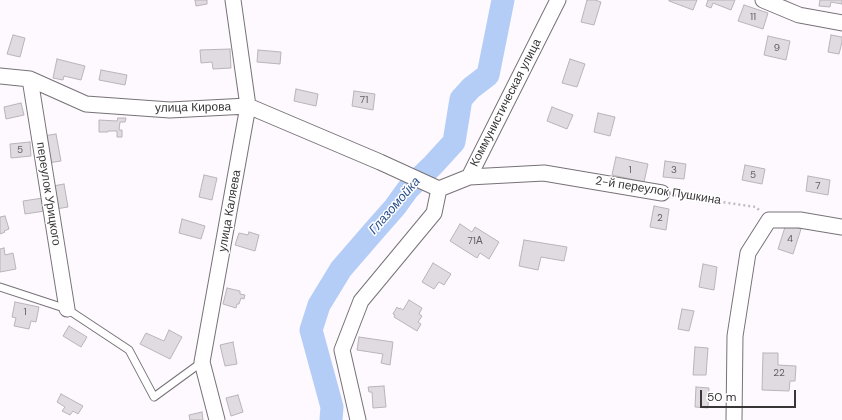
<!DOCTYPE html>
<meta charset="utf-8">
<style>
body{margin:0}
#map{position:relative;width:842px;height:420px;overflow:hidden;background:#fef9fe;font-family:"DM Sans",sans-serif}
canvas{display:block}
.scale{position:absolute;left:700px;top:390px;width:96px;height:18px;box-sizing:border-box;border:2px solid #383637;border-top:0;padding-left:5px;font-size:12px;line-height:14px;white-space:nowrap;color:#383637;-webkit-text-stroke:3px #fff;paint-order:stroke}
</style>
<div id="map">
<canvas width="842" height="420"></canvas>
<div class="scale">50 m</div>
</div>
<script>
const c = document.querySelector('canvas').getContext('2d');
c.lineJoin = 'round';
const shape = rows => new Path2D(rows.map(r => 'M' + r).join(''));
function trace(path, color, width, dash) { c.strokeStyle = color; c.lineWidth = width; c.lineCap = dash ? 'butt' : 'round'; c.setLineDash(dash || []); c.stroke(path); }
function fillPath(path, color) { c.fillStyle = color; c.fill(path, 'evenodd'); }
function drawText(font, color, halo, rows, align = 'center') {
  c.font = font + ' "DM Sans",sans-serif'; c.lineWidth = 3; c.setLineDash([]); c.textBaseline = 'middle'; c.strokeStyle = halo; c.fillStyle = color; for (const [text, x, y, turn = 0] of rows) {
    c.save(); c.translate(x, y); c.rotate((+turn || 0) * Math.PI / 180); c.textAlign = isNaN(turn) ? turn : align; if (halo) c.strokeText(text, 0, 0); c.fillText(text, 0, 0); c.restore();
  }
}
const river = shape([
 [331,420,332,407,311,330,319,305,341,269,373,232,395,207,408,189,433,165,454,142,461,99,471,88,488,75,503,0]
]);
const building = shape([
 [195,0,207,0,207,4,196,6,195,0],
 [587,0,595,0,601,2,594,25,581,22,587,0],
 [669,0,697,0,693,10,669,1,669,0],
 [708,0,735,0,731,10,713,3,711,8,706,6,708,0],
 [820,0,842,0,842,4,831,2,830,7,819,6,820,0],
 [744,5,768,13,763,29,738,21,744,5],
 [13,35,25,38,20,57,7,54,13,35],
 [831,35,842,37,842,42,839,54,828,52,831,35],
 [768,36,790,41,786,60,764,55,768,36],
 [230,49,231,68,213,69,212,62,201,63,200,50,230,49],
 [258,50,281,52,280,64,257,62,258,50],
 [57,59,85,66,81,80,64,76,63,80,53,78,57,59],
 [570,59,585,64,577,87,562,83,570,59],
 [101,70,127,75,125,85,99,80,101,70],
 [296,89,318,94,316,106,294,101,296,89],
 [354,91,375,94,373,110,352,106,354,91],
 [21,103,24,115,6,119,4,107,21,103],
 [552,107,573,115,567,129,547,121,552,107],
 [598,113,615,117,610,136,594,132,598,113],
 [118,118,126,118,125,122,120,122,119,130,122,130,122,137,117,137,117,131,108,131,108,132,99,132,99,120,117,121,118,118],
 [56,134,61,161,48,163,43,136,56,134],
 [30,142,31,156,11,158,10,144,30,142],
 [616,157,648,164,644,182,612,175,616,157],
 [665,161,686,164,684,179,663,177,665,161],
 [745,165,765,169,762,184,742,180,745,165],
 [204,175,217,178,212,200,199,197,204,175],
 [808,176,830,180,828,195,806,191,808,176],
 [64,184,68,207,56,209,53,186,64,184],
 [43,198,45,211,25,214,23,201,43,198],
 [654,206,669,209,666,230,650,227,654,206],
 [5,216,9,229,4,231,5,232,0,234,0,217,5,216],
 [182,219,205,226,201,239,179,233,182,219],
 [460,224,472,232,475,227,499,242,489,259,480,253,477,258,450,241,460,224],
 [786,224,801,229,793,254,778,249,786,224],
 [249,232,259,235,255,251,235,245,239,233,248,235,249,232],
 [524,240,567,247,564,261,541,257,538,270,519,266,524,240],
 [4,248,5,255,13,253,16,269,0,272,0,249,4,248],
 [433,263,451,274,444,285,439,282,434,289,422,282,433,263],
 [703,264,717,267,714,290,699,287,703,264],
 [227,288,240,291,240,294,245,295,244,299,241,298,239,304,237,304,236,308,223,304,227,288],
 [409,300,422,308,419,314,422,316,418,322,421,324,417,331,394,317,395,315,393,314,397,307,399,309,400,308,403,310,409,300],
 [15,302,39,307,36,322,31,321,29,329,14,326,16,318,12,317,15,302],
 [682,309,694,311,689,331,678,329,682,309],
 [69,326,87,337,81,347,63,336,69,326],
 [169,330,182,337,170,359,140,344,146,333,164,341,169,330],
 [359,337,393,342,390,365,381,363,383,354,357,350,359,337],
 [233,342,237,364,225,366,220,345,233,342],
 [695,347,708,348,706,375,693,375,695,347],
 [763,353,778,353,778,365,796,366,795,381,790,381,789,391,762,390,763,353],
 [384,386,386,407,373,408,372,392,369,392,368,387,384,386],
 [696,387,709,388,708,408,695,407,696,387],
 [61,394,83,406,78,414,73,411,70,415,62,411,65,407,57,402,61,394],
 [238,395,243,412,231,416,226,398,238,395],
 [202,412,203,420,190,420,189,415,202,412]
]);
const path = shape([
 [674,195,756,207,760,211]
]);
const lane = shape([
 [0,287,67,309,129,350,154,397,202,362]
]);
const street = shape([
 [763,0,799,15,842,23],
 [0,76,30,79,86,104,170,110,248,106,380,162,439,189],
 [30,79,67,309],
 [469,177,544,173,662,193],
 [217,420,202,362,248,106,233,0],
 [358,420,342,350,361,301,434,213,439,189,469,177,558,0],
 [734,420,735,336,748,253,769,220,800,220,842,227]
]);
const numberNames = [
 ["11",753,17],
 ["9",777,48],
 ["71",364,100],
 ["5",20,150],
 ["1",630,170],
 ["3",674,170],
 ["5",753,175],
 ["7",818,186],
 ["2",660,218],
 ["4",790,239],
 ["71А",475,241],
 ["1",25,312],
 ["22",779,373]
];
const streetNames = [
 ["Коммунистическая улица",506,103,-63],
 ["улица Кирова",193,108,-1],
 ["2-й переулок Пушкина",658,191,9],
 ["переулок Урицкого",48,194,81],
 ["улица Каляева",230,211,-80]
];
const waterNames = [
 ["Глазомойка",395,206,-49]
];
trace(river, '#b4cdf6', 23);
fillPath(building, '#e0dbe0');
trace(building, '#b9b4b9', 1);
trace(lane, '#777277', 9);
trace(street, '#777277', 17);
trace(path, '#c1bdc1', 2.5, [2, 3]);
trace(lane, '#fff', 7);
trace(street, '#fff', 15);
drawText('10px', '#625f61', null, numberNames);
drawText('12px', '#383637', '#fff', streetNames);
drawText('italic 13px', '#2c508d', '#fff', waterNames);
</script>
